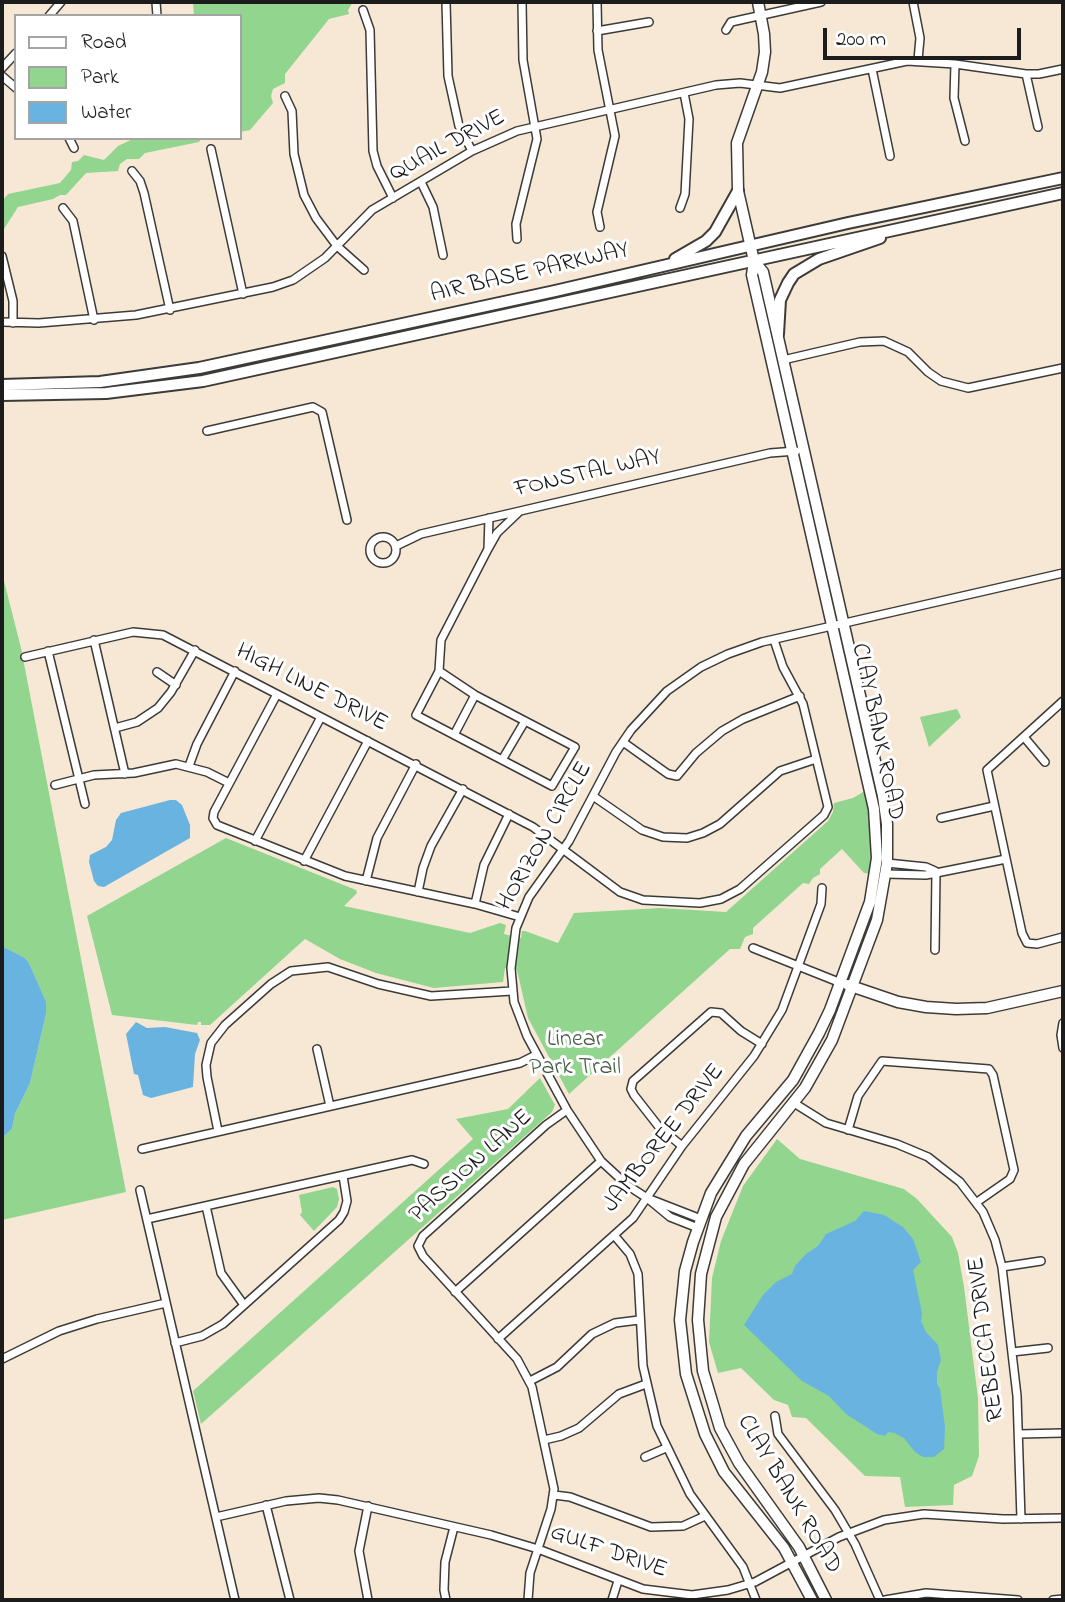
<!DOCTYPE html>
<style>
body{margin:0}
#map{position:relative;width:1065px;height:1602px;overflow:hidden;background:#f6e8d4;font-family:"Indie Flower",sans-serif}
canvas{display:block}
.frame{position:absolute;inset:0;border:4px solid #1c1c1c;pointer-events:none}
.legend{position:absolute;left:14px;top:14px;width:228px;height:126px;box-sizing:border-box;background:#fff;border:2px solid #a4a4a4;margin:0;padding:9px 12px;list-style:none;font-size:21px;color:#1c1c1c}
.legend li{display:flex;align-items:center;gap:14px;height:35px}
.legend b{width:35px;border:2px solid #a4a4a4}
.scale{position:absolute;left:823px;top:28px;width:198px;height:32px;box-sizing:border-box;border:4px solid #1c1c1c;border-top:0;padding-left:9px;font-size:21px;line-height:24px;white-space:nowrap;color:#1c1c1c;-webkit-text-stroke:5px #fff;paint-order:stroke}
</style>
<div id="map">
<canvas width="1065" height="1602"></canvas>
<div class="frame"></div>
<ul class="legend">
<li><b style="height:9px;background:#fff"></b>Road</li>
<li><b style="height:19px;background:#91d58e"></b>Park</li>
<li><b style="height:19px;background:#69b3e1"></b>Water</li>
</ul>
<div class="scale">200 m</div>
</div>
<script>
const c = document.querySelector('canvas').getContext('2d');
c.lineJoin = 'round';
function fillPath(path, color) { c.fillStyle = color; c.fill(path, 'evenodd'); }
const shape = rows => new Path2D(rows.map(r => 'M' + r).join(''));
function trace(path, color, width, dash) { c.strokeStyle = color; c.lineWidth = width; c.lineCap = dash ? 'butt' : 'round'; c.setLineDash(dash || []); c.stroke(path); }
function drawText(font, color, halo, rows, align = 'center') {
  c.font = font + ' "Indie Flower",sans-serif'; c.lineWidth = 6; c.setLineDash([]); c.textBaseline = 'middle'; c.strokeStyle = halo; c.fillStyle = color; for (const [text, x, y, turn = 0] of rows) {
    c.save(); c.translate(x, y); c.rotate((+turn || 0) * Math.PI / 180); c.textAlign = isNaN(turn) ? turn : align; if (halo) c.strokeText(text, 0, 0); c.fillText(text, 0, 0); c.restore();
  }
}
const green = shape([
 [193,2,353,2,348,10,349,14,329,19,285,74,285,83,273,89,271,96,273,103,250,130,240,132,240,16,194,16],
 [135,138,202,138,199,142,145,153,139,159,127,159,120,164,118,171,86,173,66,195,60,195,53,199,18,207,2,232,2,201,8,194,60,183,71,170,72,162,78,161,84,155,104,160,118,146],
 [2,573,21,648,126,1192,2,1220,2,1138,12,1129,15,1114,30,1083,46,1014,46,1003,29,963,25,958,2,946],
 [957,709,961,717,929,747,920,717],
 [865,791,870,814,871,874,864,873,842,849,820,869,820,874,813,878,809,884,803,883,753,928,753,934,745,937,740,949,730,949,569,1094,528,1018,517,970,505,968,503,982,434,988,376,973,340,959,305,939,210,1025,201,1025,201,1022,198,1022,197,1025,112,1015,87,916,226,838,356,890,357,893,344,906,470,933,500,923,506,925,504,934,508,935,521,938,522,931,525,931,558,943,574,913,660,908,726,912,828,821,833,812,834,803,853,798],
 [540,1078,555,1105,552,1112,201,1424,193,1391,473,1139,456,1119,508,1109],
 [777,1139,800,1159,904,1189,917,1199,952,1237,958,1253,964,1287,978,1398,979,1456,972,1476,954,1485,953,1505,905,1507,900,1477,865,1476,806,1418,792,1417,788,1405,774,1400,741,1368,718,1373,709,1342,712,1278,721,1241,743,1186],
 [333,1187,337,1189,339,1199,337,1207,314,1231,300,1215,302,1212,299,1195]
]);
const water = shape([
 [170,800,176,800,182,805,190,825,190,838,104,887,98,886,94,881,89,862,90,855,106,847,112,840,116,820,121,813],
 [2,946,25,958,29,963,46,1002,46,1014,30,1083,15,1114,12,1129,2,1138],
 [136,1022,147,1028,165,1027,197,1033,200,1040,195,1054,193,1087,151,1098,143,1095,138,1075,134,1074,126,1034],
 [864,1211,884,1215,903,1227,913,1239,921,1262,913,1270,922,1313,921,1321,926,1332,938,1345,941,1360,937,1372,937,1384,940,1389,945,1427,944,1449,934,1457,923,1457,915,1452,904,1438,894,1433,888,1432,885,1436,877,1434,846,1414,829,1396,802,1381,744,1325,763,1295,776,1282,792,1274,795,1266,806,1254,818,1246,826,1234,855,1221]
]);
const street = shape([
 [156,2,157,16],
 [446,2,448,76,459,126,472,151],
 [597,2,598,50,615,136,597,212,600,227],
 [913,2,920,38,918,60],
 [363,10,370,30,373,151,377,166,393,198],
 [49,16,61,2],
 [726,30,731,22,821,2],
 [597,31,649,22],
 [955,64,954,98,965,141],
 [2,68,16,53],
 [872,69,890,156],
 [1026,74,1038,127],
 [2,76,16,88],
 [285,96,292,111,294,154,304,195,316,218,337,246,364,270],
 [69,138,74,148],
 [211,149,243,294],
 [132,171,140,181,144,193,170,310],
 [421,182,433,207,443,255],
 [63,208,73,221,94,320],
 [680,208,685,194,689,119,684,93],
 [517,239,516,224,537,139,523,60,522,2],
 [2,256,13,301,13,323],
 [2,322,39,323,136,315,273,287,293,280,325,258,372,210,472,151,517,131,716,85,740,83,780,88,907,61,955,64,1026,74,1039,74,1063,69],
 [783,360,860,342,884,341,908,352,928,372,941,381,968,388,1063,368],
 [207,431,313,407,322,412,347,520],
 [489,518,488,549,497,533,519,512],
 '370 550a13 13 0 1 1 26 0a13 13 0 1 1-26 0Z',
 [396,546,421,534,770,453,796,451],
 [94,640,125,774],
 [48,651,85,804],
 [25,657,133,632,163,635,533,827,620,892,643,900,700,903,721,899,740,889,824,815,828,807,803,704,783,667,774,640],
 [439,671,475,695,575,747,552,786,416,715,439,671,441,640,488,549],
 [157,672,176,685],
 [277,694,214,812,213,818,217,825,345,876,475,904,520,917],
 [1063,701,987,770,1022,933,1027,943,1037,944,1063,937],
 [115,728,137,722,158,708,171,692,195,650],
 [454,735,475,695],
 [1024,737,1045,762],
 [623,742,668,774,677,776,696,753,722,731,743,719,800,696],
 [502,760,525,721],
 [189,766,197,744,235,671],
 [55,785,94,775,134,773,176,764,207,772,229,783],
 [593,796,642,830,663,837,687,838,703,833,720,824,780,771,816,759],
 [941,818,994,806],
 [255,841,321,717],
 [304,861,368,741],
 [887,863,926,867,935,871],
 [886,874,926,875,1006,859],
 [366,881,377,838,416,764],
 [418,892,423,868,431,846,463,789],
 [475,904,484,865,509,814],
 [753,948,841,983],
 [935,950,936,872],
 [1063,1023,1061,1035,1063,1048],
 [317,1049,330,1106],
 [794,1103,826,1123,897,1144,928,1157,960,1182,983,1212,995,1240,1002,1267,1017,1396,1021,1519],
 [848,1130,858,1096,882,1061,989,1069,993,1075,1014,1170,1010,1179,977,1202],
 [218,1131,207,1077,206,1065,211,1043,225,1025,271,984,291,971,328,967,378,984,431,996,512,991],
 [682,1146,659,1127,634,1095,631,1089,633,1081,711,1012,721,1013,741,1031,762,1044],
 [142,1149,520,1063,536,1055],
 [140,1190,235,1600],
 [647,1198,670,1217,698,1228],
 [206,1206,221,1273,244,1305],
 [147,1219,412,1160,424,1164],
 [701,1219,647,1198,627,1185,601,1161,567,1110,527,1036,514,1002,511,968,516,928,529,897,569,841,616,752,631,730,667,691,701,667,728,654,762,642,1063,573],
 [614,1235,630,1254,638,1274,643,1366,657,1426,690,1494,743,1567,756,1600],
 [1002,1267,1041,1261],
 [455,1292,601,1161],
 [498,1339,633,1218,682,1146,754,1056,782,1010,821,904,822,888],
 [175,1343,202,1336,223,1324,339,1220,344,1212,347,1201,343,1176],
 [1012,1352,1048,1348],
 [2,1359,59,1331,97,1319,166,1303],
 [530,1381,557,1367,592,1334,615,1323,639,1320],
 [775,1416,778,1434,835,1510,855,1544,880,1600],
 [1019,1434,1063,1433],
 [544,1440,561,1436,579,1428,619,1394,646,1384],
 [645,1457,666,1448],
 [554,1495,570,1497,651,1527,683,1526,705,1516],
 [266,1505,290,1600],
 [368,1506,359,1551,368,1600],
 [216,1517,286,1501,319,1498,338,1500,491,1535,538,1549,643,1589,692,1595,728,1590,755,1582,839,1537,884,1520,924,1514,1003,1519,1063,1518],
 [446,1600,444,1590,445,1562,454,1527],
 [528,1600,530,1573,551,1509,554,1489,532,1387,517,1359,423,1256,418,1246,423,1236,546,1125,567,1110],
 [612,1600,618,1581],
 [885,1600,926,1593,1018,1600],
 [1053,1600,1063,1599]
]);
const secondary = shape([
 [758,2,764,34,765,52,762,72,737,143,738,191,754,261,752,275,874,809,877,858,870,902,830,1010,819,1033,793,1080,746,1136,711,1193,693,1242,685,1271,680,1320,686,1374,705,1434,724,1472,784,1548,812,1600],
 [754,261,763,272,883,796,887,824,887,863,877,920,832,1040,805,1088,744,1164,716,1217,701,1274,698,1320,703,1371,720,1428,739,1463,799,1547,826,1600],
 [848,985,898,1002,926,1007,956,1009,987,1008,1063,991]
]);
const primary = shape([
 [675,259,706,241,715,232,738,191],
 [778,334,780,300,788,283,794,274,819,259,880,238],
 [2,385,100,382,199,368,555,291,848,223,1063,178],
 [2,395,106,393,203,381,1063,193]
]);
const streetNames = [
 ["QUAIL DRIVE",448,147,-28],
 ["AIR BASE PARKWAY",530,274,-13],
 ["FONSTAL WAY",588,475,-13],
 ["HIGH LINE DRIVE",311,689,27],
 ["CLAY BANK ROAD",876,732,78],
 ["HORIZON CIRCLE",546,837,-60],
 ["JAMBOREE DRIVE",665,1139,-52],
 ["PASSION LANE",472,1167,-42],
 ["REBECCA DRIVE",988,1339,-97],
 ["CLAY BANK ROAD",788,1495,59],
 ["GULF DRIVE",608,1553,19]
];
const parkNames = [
 ["Linear",575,1041],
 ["Park Trail",575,1069]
];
fillPath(green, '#91d58e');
fillPath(water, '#69b3e1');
trace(street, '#3d3b38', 10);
trace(secondary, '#3d3b38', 13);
trace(primary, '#3d3b38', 14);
trace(street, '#fff', 7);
trace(secondary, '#fff', 10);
trace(primary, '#fff', 10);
drawText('24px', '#1c1c1c', '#fff', streetNames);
drawText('24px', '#455d44', '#fff', parkNames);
</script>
